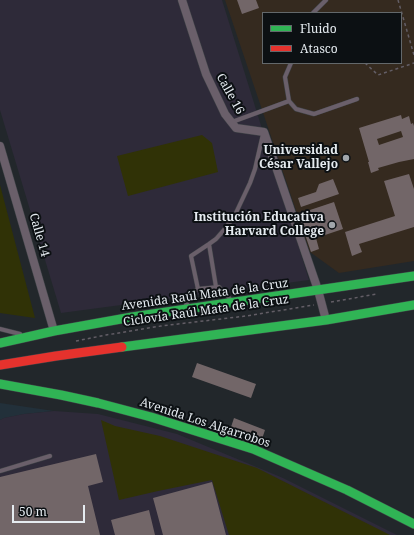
<!DOCTYPE html>
<meta charset="utf-8">
<style>
body{margin:0}
#map{position:relative;width:414px;height:535px;overflow:hidden;background:#22272b;font-family:"Noto Serif",serif}
canvas{display:block}
.legend{position:absolute;left:262px;top:12px;width:140px;height:52px;box-sizing:border-box;background:#0c1013;border:1px solid #63686b;margin:0;padding:5px 7px;list-style:none;font-size:12px;color:#e5ebf0}
.legend li{display:flex;align-items:center;gap:8px;height:20px}
.legend b{width:20px;border:1px solid #63686b}
.scale{position:absolute;left:12px;top:505px;width:73px;height:18px;box-sizing:border-box;border:2px solid #e5ebf0;border-top:0;padding-left:5px;font-size:12px;line-height:14px;white-space:nowrap;color:#e5ebf0;-webkit-text-stroke:3px #0c1013;paint-order:stroke}
</style>
<div id="map">
<canvas width="414" height="535"></canvas>
<ul class="legend">
<li><b style="height:5px;background:#30b455"></b>Fluido</li>
<li><b style="height:5px;background:#e5322d"></b>Atasco</li>
</ul>
<div class="scale">50 m</div>
</div>
<script>
const c = document.querySelector('canvas').getContext('2d');
c.lineJoin = 'round';
function fillPath(path, color) { c.fillStyle = color; c.fill(path, 'evenodd'); }
const shape = rows => new Path2D(rows.map(r => 'M' + r).join(''));
function trace(path, color, width, dash) { c.strokeStyle = color; c.lineWidth = width; c.lineCap = dash ? 'butt' : 'round'; c.setLineDash(dash || []); c.stroke(path); }
function drawText(font, color, halo, rows, align = 'center') {
  c.font = font + ' "Noto Serif",serif'; c.lineWidth = 4; c.setLineDash([]); c.textBaseline = 'middle'; c.strokeStyle = halo; c.fillStyle = color; for (const [text, x, y, turn = 0] of rows) {
    c.save(); c.translate(x, y); c.rotate((+turn || 0) * Math.PI / 180); c.textAlign = isNaN(turn) ? turn : align; if (halo) c.strokeText(text, 0, 0); c.fillText(text, 0, 0); c.restore();
  }
}
const built = shape([
 [0,403,54,411,24,414,4,418,0,420]
]);
const industrial = shape([
 [0,0,222,0,309,280,61,313,0,110],
 [54,411,98,414,177,434,283,478,397,535,0,535,0,420,4,418,24,414]
]);
const education = shape([
 [225,0,414,0,414,261,339,273,310,252],
 [263,13,401,13,401,63,263,63]
]);
const green = shape([
 [202,135,212,143,218,172,128,196,117,156],
 [0,185,35,318,0,313],
 [101,420,115,426,160,436,257,468,390,535,229,535,212,480,158,491,119,500]
]);
const building = shape([
 [237,0,256,0,259,8,242,14],
 [401,115,402,119,409,116,411,124,413,123,414,126,414,159,399,162,378,168,379,170,371,173,368,162,369,162,359,128],
 [401,131,403,137,379,145,377,139],
 [409,174,414,189,414,227,359,244,362,252,352,256,345,232,395,216,384,181],
 [333,179,339,194,301,207,298,198,316,192,319,184],
 [334,202,343,229,316,238,319,249,311,252,298,214],
 [197,363,256,384,251,398,192,377],
 [234,418,265,430,260,445,229,433],
 [96,454,103,482,88,486,100,535,0,535,0,477],
 [212,482,226,535,163,535,153,498],
 [149,510,155,535,115,535,111,520]
]);
const path = shape([
 [398,0,414,55],
 [365,63,378,75,414,63],
 [331,302,377,294],
 [76,341,106,335,161,326,246,316,314,305]
]);
const lane = shape([
 [313,13,326,0],
 [291,63,285,77,289,101,296,109,314,114,357,99],
 [232,122,289,101],
 [209,244,216,287],
 [198,289,191,256,209,244,216,239,223,231,234,217,250,183,255,169,263,134],
 [185,307,193,292,198,289,219,287,230,299],
 [0,329,20,334],
 [0,471,50,456]
]);
const street = shape([
 [182,0,206,74,225,114,236,128,264,132,318,290,326,320],
 [0,146,54,331]
]);
const fast = shape([
 [0,343,54,331,132,317,414,276],
 [122,347,326,320,414,305],
 [0,384,61,395,98,403,151,417,253,449,347,490,414,524]
]);
const jam = shape([
 [0,365,56,356,122,347]
]);
const markers = [
 [346,158,4,"#a1a6ab"],
 [332,225,4,"#a1a6ab"]
];
const streetNames = [
 ["Calle 16",230,94,61],
 ["Calle 14",39,235,74],
 ["Avenida Raúl Mata de la Cruz",205,295,-8],
 ["Ciclovía Raúl Mata de la Cruz",206,311,-8],
 ["Avenida Los Algarrobos",205,423,18]
];
const poiNames = [
 ["Universidad",338,151],
 ["César Vallejo",338,165],
 ["Institución Educativa",324,218],
 ["Harvard College",324,232]
];
fillPath(built, '#22303a');
fillPath(industrial, '#2e2a39');
fillPath(education, '#352a1f');
fillPath(green, '#303206');
fillPath(building, '#726668');
trace(lane, '#3e4246', 5);
trace(street, '#3e4246', 9);
trace(fast, '#3e4246', 10);
trace(jam, '#3e4246', 10);
trace(path, '#635e66', 1.5, [3, 3]);
trace(lane, '#6a5f6a', 4);
trace(street, '#6a5f6a', 8);
trace(fast, '#30b455', 9);
trace(jam, '#e5322d', 9);
for (const [x, y, r, color] of markers) { const dot = new Path2D(); dot.arc(x, y, r, 0, 2 * Math.PI); c.fillStyle = color; c.fill(dot); trace(dot, '#0c1013', 1.5); }
drawText('12px', '#e5ebf0', '#0c1013', streetNames);
drawText('bold 12px', '#e5ebf0', '#0c1013', poiNames, 'right');
</script>
